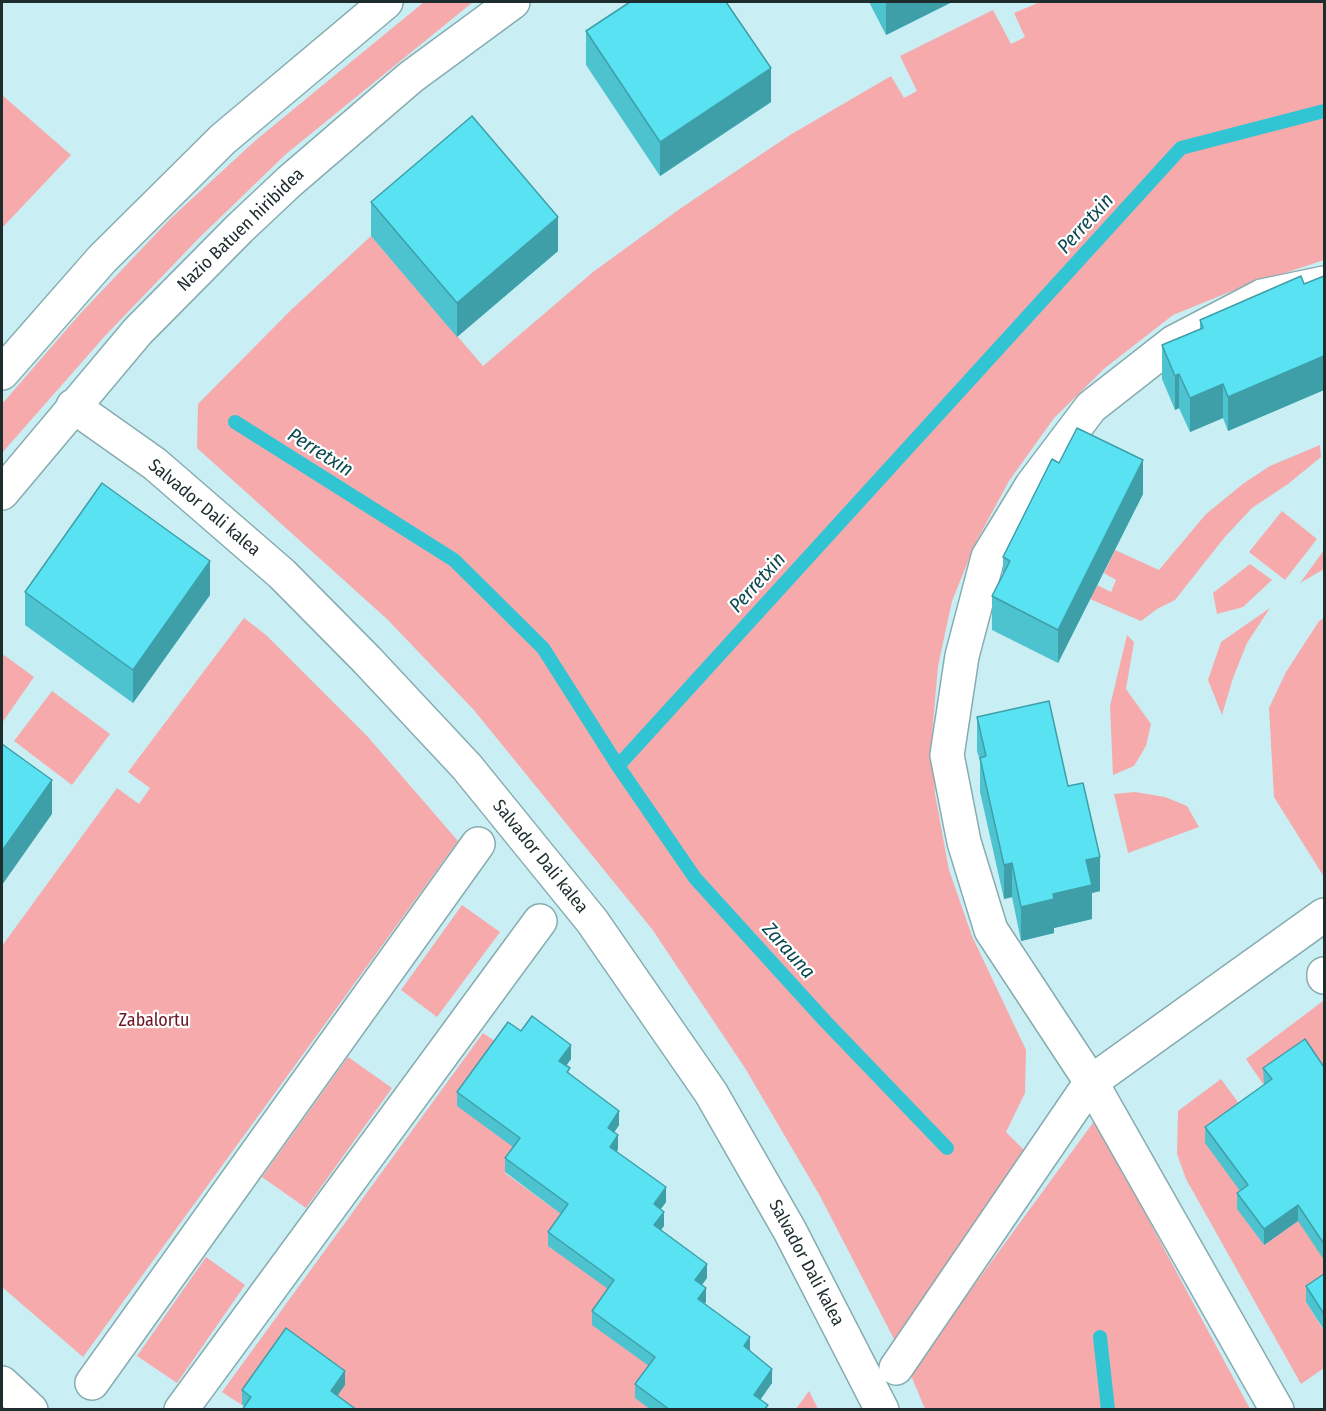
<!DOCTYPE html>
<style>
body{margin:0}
#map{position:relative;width:1326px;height:1411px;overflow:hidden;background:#c9eff4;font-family:"Fira Sans Condensed",sans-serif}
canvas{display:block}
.frame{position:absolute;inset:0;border:3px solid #1d2c2d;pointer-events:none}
</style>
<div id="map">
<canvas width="1326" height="1411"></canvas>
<div class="frame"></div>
</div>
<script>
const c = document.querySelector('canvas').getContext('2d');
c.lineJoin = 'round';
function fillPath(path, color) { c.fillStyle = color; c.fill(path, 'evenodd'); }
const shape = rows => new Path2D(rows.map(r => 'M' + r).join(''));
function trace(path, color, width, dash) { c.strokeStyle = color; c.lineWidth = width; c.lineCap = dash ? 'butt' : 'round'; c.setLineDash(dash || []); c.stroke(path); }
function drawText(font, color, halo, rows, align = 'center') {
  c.font = font + ' "Fira Sans Condensed",sans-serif'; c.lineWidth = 4.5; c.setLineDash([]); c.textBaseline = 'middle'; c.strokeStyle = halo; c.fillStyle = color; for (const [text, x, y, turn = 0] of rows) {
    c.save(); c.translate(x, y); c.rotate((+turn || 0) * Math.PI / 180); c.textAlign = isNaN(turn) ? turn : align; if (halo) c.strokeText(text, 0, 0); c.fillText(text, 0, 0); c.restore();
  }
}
const green = shape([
 [424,2,473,2,286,154,198,239,104,337,2,453,2,404,79,315,170,219,256,140],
 [1040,2,1324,2,1324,260,1237,289,1173,315,1105,368,1054,418,1009,481,976,542,952,601,938,666,932,735,935,794,949,870,972,936,1026,1050,1025,1093,1006,1132,1028,1154,895,1341,820,1196,745,1068,652,929,473,709,387,619,197,448,198,404,291,310,371,236,483,366,593,272,681,208,790,135,891,76,904,98,917,91,900,56,993,10,1011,44,1025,37,1014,13],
 [2,95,71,155,2,228],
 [1320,445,1321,457,1288,484,1252,508,1224,538,1175,600,1157,609,1141,621,1090,599,1097,585,1111,592,1116,580,1104,573,1115,550,1159,570,1206,514,1244,483,1270,466],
 [1282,511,1317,539,1285,580,1249,552],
 [1324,550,1324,569,1300,583],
 [1250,564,1272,580,1243,607,1217,614,1213,593],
 [1270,608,1247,643,1233,678,1222,715,1208,680,1221,642],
 [244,618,266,635,368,737,458,841,83,1357,2,1287,2,946,117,788,139,804,150,788,128,772],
 [1324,618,1324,877,1274,797,1269,708,1286,672,1319,621],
 [1127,635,1134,642,1126,689,1151,724,1146,746,1134,766,1113,775,1110,706],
 [4,655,34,677,2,723,2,658],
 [52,691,110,734,72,785,14,741],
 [1135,792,1165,797,1187,806,1199,827,1128,853,1114,794],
 [462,905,500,932,437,1017,401,990],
 [1323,1001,1324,1083,1305,1055,1263,1084,1246,1059],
 [483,1033,501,1045,520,1152,505,1173,568,1219,614,1294,655,1371,651,1409,338,1409,331,1405,345,1384,286,1343,242,1405,222,1392],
 [348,1057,392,1088,306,1208,262,1177],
 [1221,1079,1246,1113,1248,1201,1264,1245,1298,1221,1324,1223,1324,1290,1306,1302,1324,1331,1324,1368,1301,1384,1186,1179,1177,1154,1178,1111],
 [1095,1120,1250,1409,925,1409,910,1373],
 [206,1257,245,1285,177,1383,137,1356],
 [809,1391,818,1409,796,1409]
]);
const stream = shape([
 [235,422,454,560,543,648,618,766,1181,148,1324,111],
 [618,766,695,878,825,1021,947,1148],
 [1100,1337,1108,1410]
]);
const street = shape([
 [73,406,155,464,282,574,367,660,467,767,592,921,711,1093,790,1231,882,1410],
 [1324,974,1324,977],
 [896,1368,1091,1082,1324,915],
 [2,1383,31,1410],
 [92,1383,478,844],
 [181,1410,540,921],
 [1277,1410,1091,1082,991,930,964,842,947,755,962,656,988,557,1032,485,1091,407,1174,342,1262,296,1324,283]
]);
const secondary = shape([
 [2,373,102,259,223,139,386,2],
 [2,493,138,331,240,228,290,181,411,77,513,2]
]);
const wall = shape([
 [869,2,952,2,886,35],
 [586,31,771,102,660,176,586,65],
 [371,202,558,251,457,337,371,236],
 [1324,276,1324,390,1228,431,1223,418,1190,432,1179,408,1175,410,1162,379,1162,345,1200,329,1200,320,1304,284],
 [1059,463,1143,494,1058,663,992,630,992,596,1003,575,1003,557],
 [25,592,210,595,133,703,25,625],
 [977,717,1068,786,1100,891,1092,893,1092,919,1054,928,1054,933,1021,941,1012,897,1004,899,980,792,980,761,977,751],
 [571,1059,566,1066,570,1075,619,1125,614,1132,618,1149,617,1152,666,1202,661,1209,664,1226,661,1230,707,1278,702,1285,706,1302,704,1304,750,1351,772,1383,760,1399,768,1410,651,1410,635,1398,635,1384,649,1366,592,1325,592,1311,608,1289,548,1246,548,1232,561,1214,505,1172,505,1158,513,1147,457,1106,457,1092],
 [1324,1067,1324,1260,1298,1221,1264,1245,1237,1209,1237,1193,1240,1191,1205,1143,1205,1127,1264,1085,1263,1068],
 [1324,1274,1324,1330,1306,1302,1306,1286],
 [345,1385,244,1406,242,1405,242,1390]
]);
const shadedWall = shape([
 [886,2,952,2,886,35],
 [771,68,771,102,660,176,660,142],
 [558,217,558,251,457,337,457,303],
 [1324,356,1324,390,1228,431,1228,397],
 [1179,374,1179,408,1175,410,1175,376],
 [1223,384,1223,418,1190,432,1190,398],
 [1143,460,1143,494,1058,663,1058,630],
 [210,561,210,595,133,703,133,670],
 [52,780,52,814,2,885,2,851],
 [1100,857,1100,891,1092,893,1092,919,1054,928,1054,933,1021,941,1021,907,1053,894,1086,860],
 [1012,863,1012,897,1004,899,1004,865],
 [571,1045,571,1059,559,1075,559,1061],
 [619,1111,619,1125,608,1142,608,1128],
 [618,1135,618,1149,610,1161,610,1147],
 [666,1187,666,1202,654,1218,654,1204],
 [1298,1205,1298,1221,1264,1245,1264,1229],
 [664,1212,664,1226,654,1239,654,1225],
 [707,1264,707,1278,695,1294,695,1280],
 [706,1288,706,1302,698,1313,698,1299],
 [750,1337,750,1352,744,1346],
 [772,1369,772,1383,754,1409,754,1395],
 [345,1371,345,1385,331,1405,331,1391]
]);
const building = shape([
 [630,2,726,2,771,68,660,142,586,31,630,2],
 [472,116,558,217,457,303,371,202,472,116],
 [1301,276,1304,284,1324,276,1324,356,1228,397,1223,384,1190,398,1179,374,1175,376,1162,345,1203,328,1200,320,1301,276],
 [1077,428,1143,460,1058,630,992,596,1010,561,1003,557,1052,459,1059,463,1077,428],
 [102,483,210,561,133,670,25,592,102,483],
 [1049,701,1068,786,1083,783,1100,857,1086,860,1092,885,1053,894,1054,899,1021,907,1012,863,1004,865,993,816,980,758,986,756,977,717,1049,701],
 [2,744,52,780,2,851,2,744],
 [532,1016,571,1045,559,1061,570,1068,567,1072,619,1111,608,1128,618,1135,610,1147,666,1187,654,1204,664,1212,654,1225,707,1264,695,1280,706,1288,698,1299,750,1337,744,1346,772,1369,754,1395,768,1405,764,1410,670,1410,635,1384,655,1357,592,1311,614,1280,548,1232,568,1204,505,1158,520,1138,457,1092,508,1022,521,1031,532,1016],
 [1305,1039,1324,1067,1324,1244,1298,1205,1264,1229,1237,1193,1248,1185,1205,1127,1272,1079,1263,1068,1305,1039],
 [1324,1274,1324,1314,1306,1286,1324,1274],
 [286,1328,345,1371,331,1391,357,1410,242,1410,251,1397,242,1390,286,1328]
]);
const streetNames = [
 ["Nazio Batuen hiribidea",241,230,-44],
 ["Salvador Dali kalea",204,508,40],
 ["Salvador Dali kalea",540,857,51],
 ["Salvador Dali kalea",806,1263,62]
];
const parkNames = [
 ["Zabalortu",154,1021]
];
const waterNames = [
 ["Perretxin",1086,224,-48],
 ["Perretxin",320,453,32],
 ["Perretxin",758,583,-48],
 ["Zarauna",788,951,48]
];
fillPath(green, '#f6aaac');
trace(stream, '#31c5d4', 14);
trace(street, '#87acb0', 36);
trace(secondary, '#87acb0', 36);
trace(street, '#fff', 33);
trace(secondary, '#fff', 33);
fillPath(wall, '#4dc3d0');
fillPath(shadedWall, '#3e9fa9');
fillPath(building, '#59e3f2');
trace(building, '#3e9fa9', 1.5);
drawText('18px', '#1d2c2d', '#fff', streetNames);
drawText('18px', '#6d1623', '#fff', parkNames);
drawText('italic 20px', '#09494f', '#fff', waterNames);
</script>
